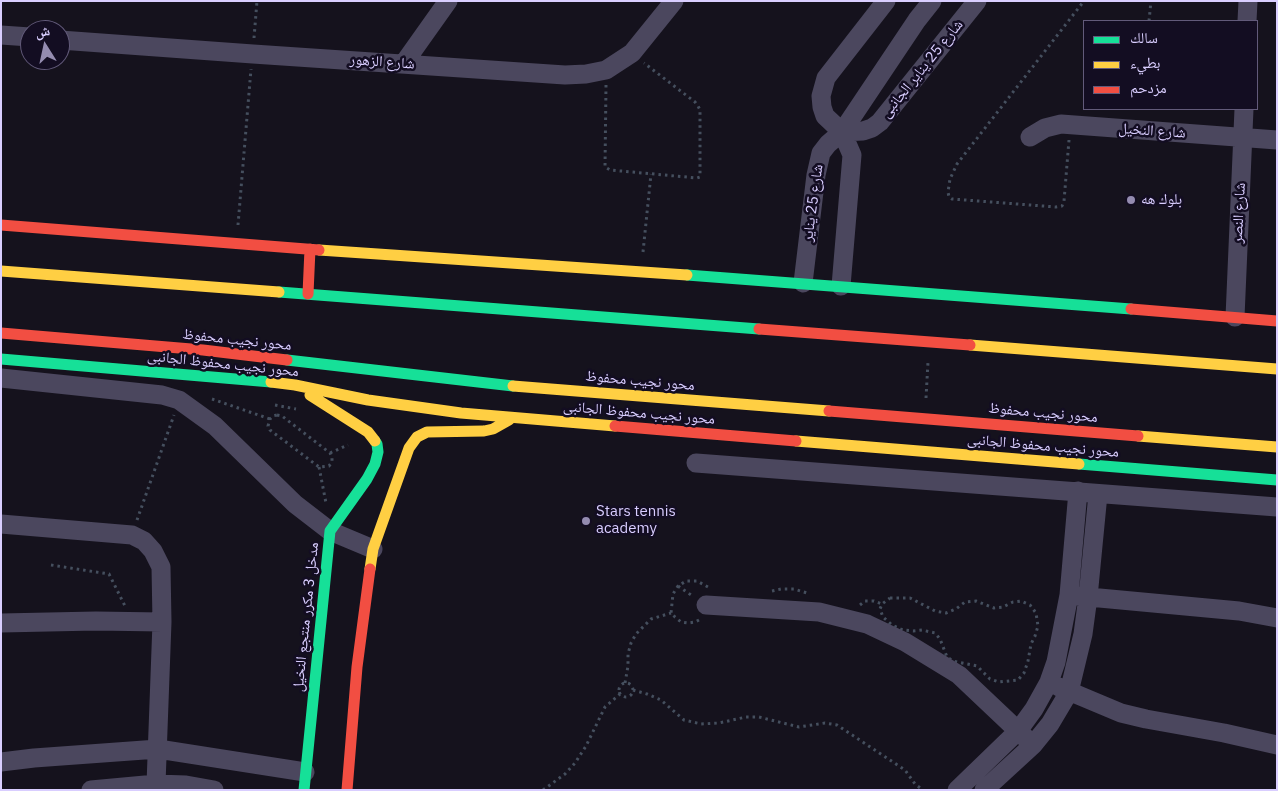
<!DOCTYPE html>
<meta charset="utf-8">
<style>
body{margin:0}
#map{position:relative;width:1278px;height:791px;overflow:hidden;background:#15121d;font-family:"IBM Plex Sans","Noto Naskh Arabic",sans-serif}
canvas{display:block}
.frame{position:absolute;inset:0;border:2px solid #d9ceff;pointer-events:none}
.legend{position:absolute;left:1083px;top:20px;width:175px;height:90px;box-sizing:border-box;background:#130d22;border:1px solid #625a7a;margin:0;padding:6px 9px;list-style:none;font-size:15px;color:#d9ceff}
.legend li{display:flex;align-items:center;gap:10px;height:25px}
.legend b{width:25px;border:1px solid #625a7a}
.north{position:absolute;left:20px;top:20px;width:50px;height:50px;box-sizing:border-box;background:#130d22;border:1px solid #625a7a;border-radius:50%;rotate:350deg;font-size:14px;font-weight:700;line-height:20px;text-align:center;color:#d9ceff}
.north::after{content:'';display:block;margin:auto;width:18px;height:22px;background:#948cb0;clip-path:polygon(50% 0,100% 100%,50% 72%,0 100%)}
</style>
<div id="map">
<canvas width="1278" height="791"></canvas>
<div class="frame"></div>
<ul class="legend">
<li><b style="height:6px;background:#16e098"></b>سالك</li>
<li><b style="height:6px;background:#ffcf43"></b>بطيء</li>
<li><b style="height:6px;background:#f24e42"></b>مزدحم</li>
</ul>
<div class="north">ش</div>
</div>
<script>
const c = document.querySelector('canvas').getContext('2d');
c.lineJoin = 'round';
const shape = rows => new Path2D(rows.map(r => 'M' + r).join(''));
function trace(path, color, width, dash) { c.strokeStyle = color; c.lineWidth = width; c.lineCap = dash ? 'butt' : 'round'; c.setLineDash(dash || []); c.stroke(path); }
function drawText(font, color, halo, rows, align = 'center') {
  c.font = font + ' "IBM Plex Sans","Noto Naskh Arabic",sans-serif'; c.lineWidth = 5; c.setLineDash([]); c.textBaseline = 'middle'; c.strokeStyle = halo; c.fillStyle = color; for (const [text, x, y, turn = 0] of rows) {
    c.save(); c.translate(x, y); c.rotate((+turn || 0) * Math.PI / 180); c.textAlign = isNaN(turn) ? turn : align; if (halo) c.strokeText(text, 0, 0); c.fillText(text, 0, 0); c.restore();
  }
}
const path = shape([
 [1149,21,1151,1],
 [254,38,257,1],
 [606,85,605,167,610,170,697,178,700,177,700,110,698,106,695,102,644,63],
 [1069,140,1064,201,1062,206,1056,207,952,199,949,197,948,192,950,179,957,164,1084,1],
 [238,225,251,69],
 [643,252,651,174],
 [926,398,928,362],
 [212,399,270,419],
 [275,405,296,409],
 [277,415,282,416,330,453,332,457,332,462,329,466,319,467,270,430,268,426,270,419,273,416,277,415],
 [330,453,348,445],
 [319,467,326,503],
 [137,520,174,415],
 [51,565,109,574,125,606],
 [678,586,694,597],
 [772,591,781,589,794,589,807,593],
 [890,598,910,598,935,611,946,613,956,609,965,602,976,601,994,608,1003,607,1013,602,1021,601,1030,605,1036,613,1038,626,1035,636,1031,644,1028,661,1024,673,1018,680,999,682,990,679,977,666,953,661,947,657,940,639,935,633,922,630,913,631,903,630,892,625,883,617,880,609,882,604,890,598],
 [860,605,865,601,874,601,882,604],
 [699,620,695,622,688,623,681,622,675,617,671,613,673,594,678,586,686,581,697,581,708,587],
 [625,683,628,666,628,654,631,643,636,634,651,619,671,613],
 '619 690a7 7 0 1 1 14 0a7 7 0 1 1-14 0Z',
 [633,690,647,694,661,700,684,720,701,724,719,723,746,717,759,717,799,727,825,723,837,725,905,770,915,784,923,790],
 [543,790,565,774,575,763,586,746,605,707,620,694]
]);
const street = shape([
 [1247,21,1248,1],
 [1,35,30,37],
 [60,40,253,54,565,75,586,74,606,70,632,53,674,1],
 [404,63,448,1],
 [842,132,863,131,872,128,880,122,977,1],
 [1030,137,1045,128,1061,124,1277,140],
 [803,283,816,175,821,153,828,144,842,132,917,20,932,1],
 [841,286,852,155,842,132,825,116,822,107,821,96,826,78,886,1],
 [1235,317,1244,109],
 [1,378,162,395,179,400,215,426,295,504,330,531,373,549],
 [696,463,1277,507],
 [1,524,132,535,144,541,153,551,161,567,162,622,156,784],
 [1078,596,1239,611,1277,618],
 [706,605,819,612,867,624,905,642,959,675,1033,745],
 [1,623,96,621,162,622],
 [1059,687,1121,713,1146,719,1224,733,1277,745],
 [1,762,34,758,158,749,305,772],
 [91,790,156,784,186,785,214,790],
 [957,790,1018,731,1034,709,1049,682,1056,662,1069,595,1078,491],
 [984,790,1033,745,1050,724,1069,692,1083,634,1088,597,1098,494]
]);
const fast = shape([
 [687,275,1131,309],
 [279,292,759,329],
 [1,359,271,382],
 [287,360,513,386],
 [1079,464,1277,480],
 [304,790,330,531,367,479,375,464,378,452,377,444,375,441]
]);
const slow = shape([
 [319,250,687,275],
 [1,271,279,292],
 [970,345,1277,369],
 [271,382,295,385,368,400,461,413,615,426],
 [513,386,829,411],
 [310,395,368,432,375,441],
 [1138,436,1277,447],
 [796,441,1079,464],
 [370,569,373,549,409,448,417,437,427,432,484,431,493,429,509,420]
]);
const jam = shape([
 [1,225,319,250],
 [308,294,310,249],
 [1131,309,1277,321],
 [759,329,970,345],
 [1,333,203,350,287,360],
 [829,411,1138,436],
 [615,426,796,441],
 [347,790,357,667,370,569]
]);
const markers = [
 [1131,200,5,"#948cb0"],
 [586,521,5,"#948cb0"]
];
const streetNames = [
 ["شارع الزهور",382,62,4],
 ["شارع 25 يناير الجانبى",922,69,-51],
 ["شارع النخيل",1152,131,4],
 ["شارع 25 يناير",813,203,-82],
 ["شارع النصر",1239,213,-87],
 ["محور نجيب محفوظ",237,340,6],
 ["محور نجيب محفوظ الجانبى",223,364,6],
 ["محور نجيب محفوظ",640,381,5],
 ["محور نجيب محفوظ الجانبى",639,413,5],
 ["محور نجيب محفوظ",1043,413,5],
 ["محور نجيب محفوظ الجانبى",1043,446,5],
 ["مدخل 3 مكرر منتجع النخيل",306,617,-84]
];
const poiNames = [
 ["بلوك هه",1141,200],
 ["Stars tennis",596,512],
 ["academy",596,529]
];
trace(path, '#454f5e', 3, [2.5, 4]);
trace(street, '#4b475e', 19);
trace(fast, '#16e098', 11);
trace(slow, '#ffcf43', 11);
trace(jam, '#f24e42', 11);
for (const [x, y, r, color] of markers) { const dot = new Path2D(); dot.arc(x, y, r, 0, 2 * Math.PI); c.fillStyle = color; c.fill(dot); trace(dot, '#130d22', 2); }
drawText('15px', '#d9ceff', '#130d22', streetNames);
drawText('15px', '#d9ceff', '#130d22', poiNames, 'left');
</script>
